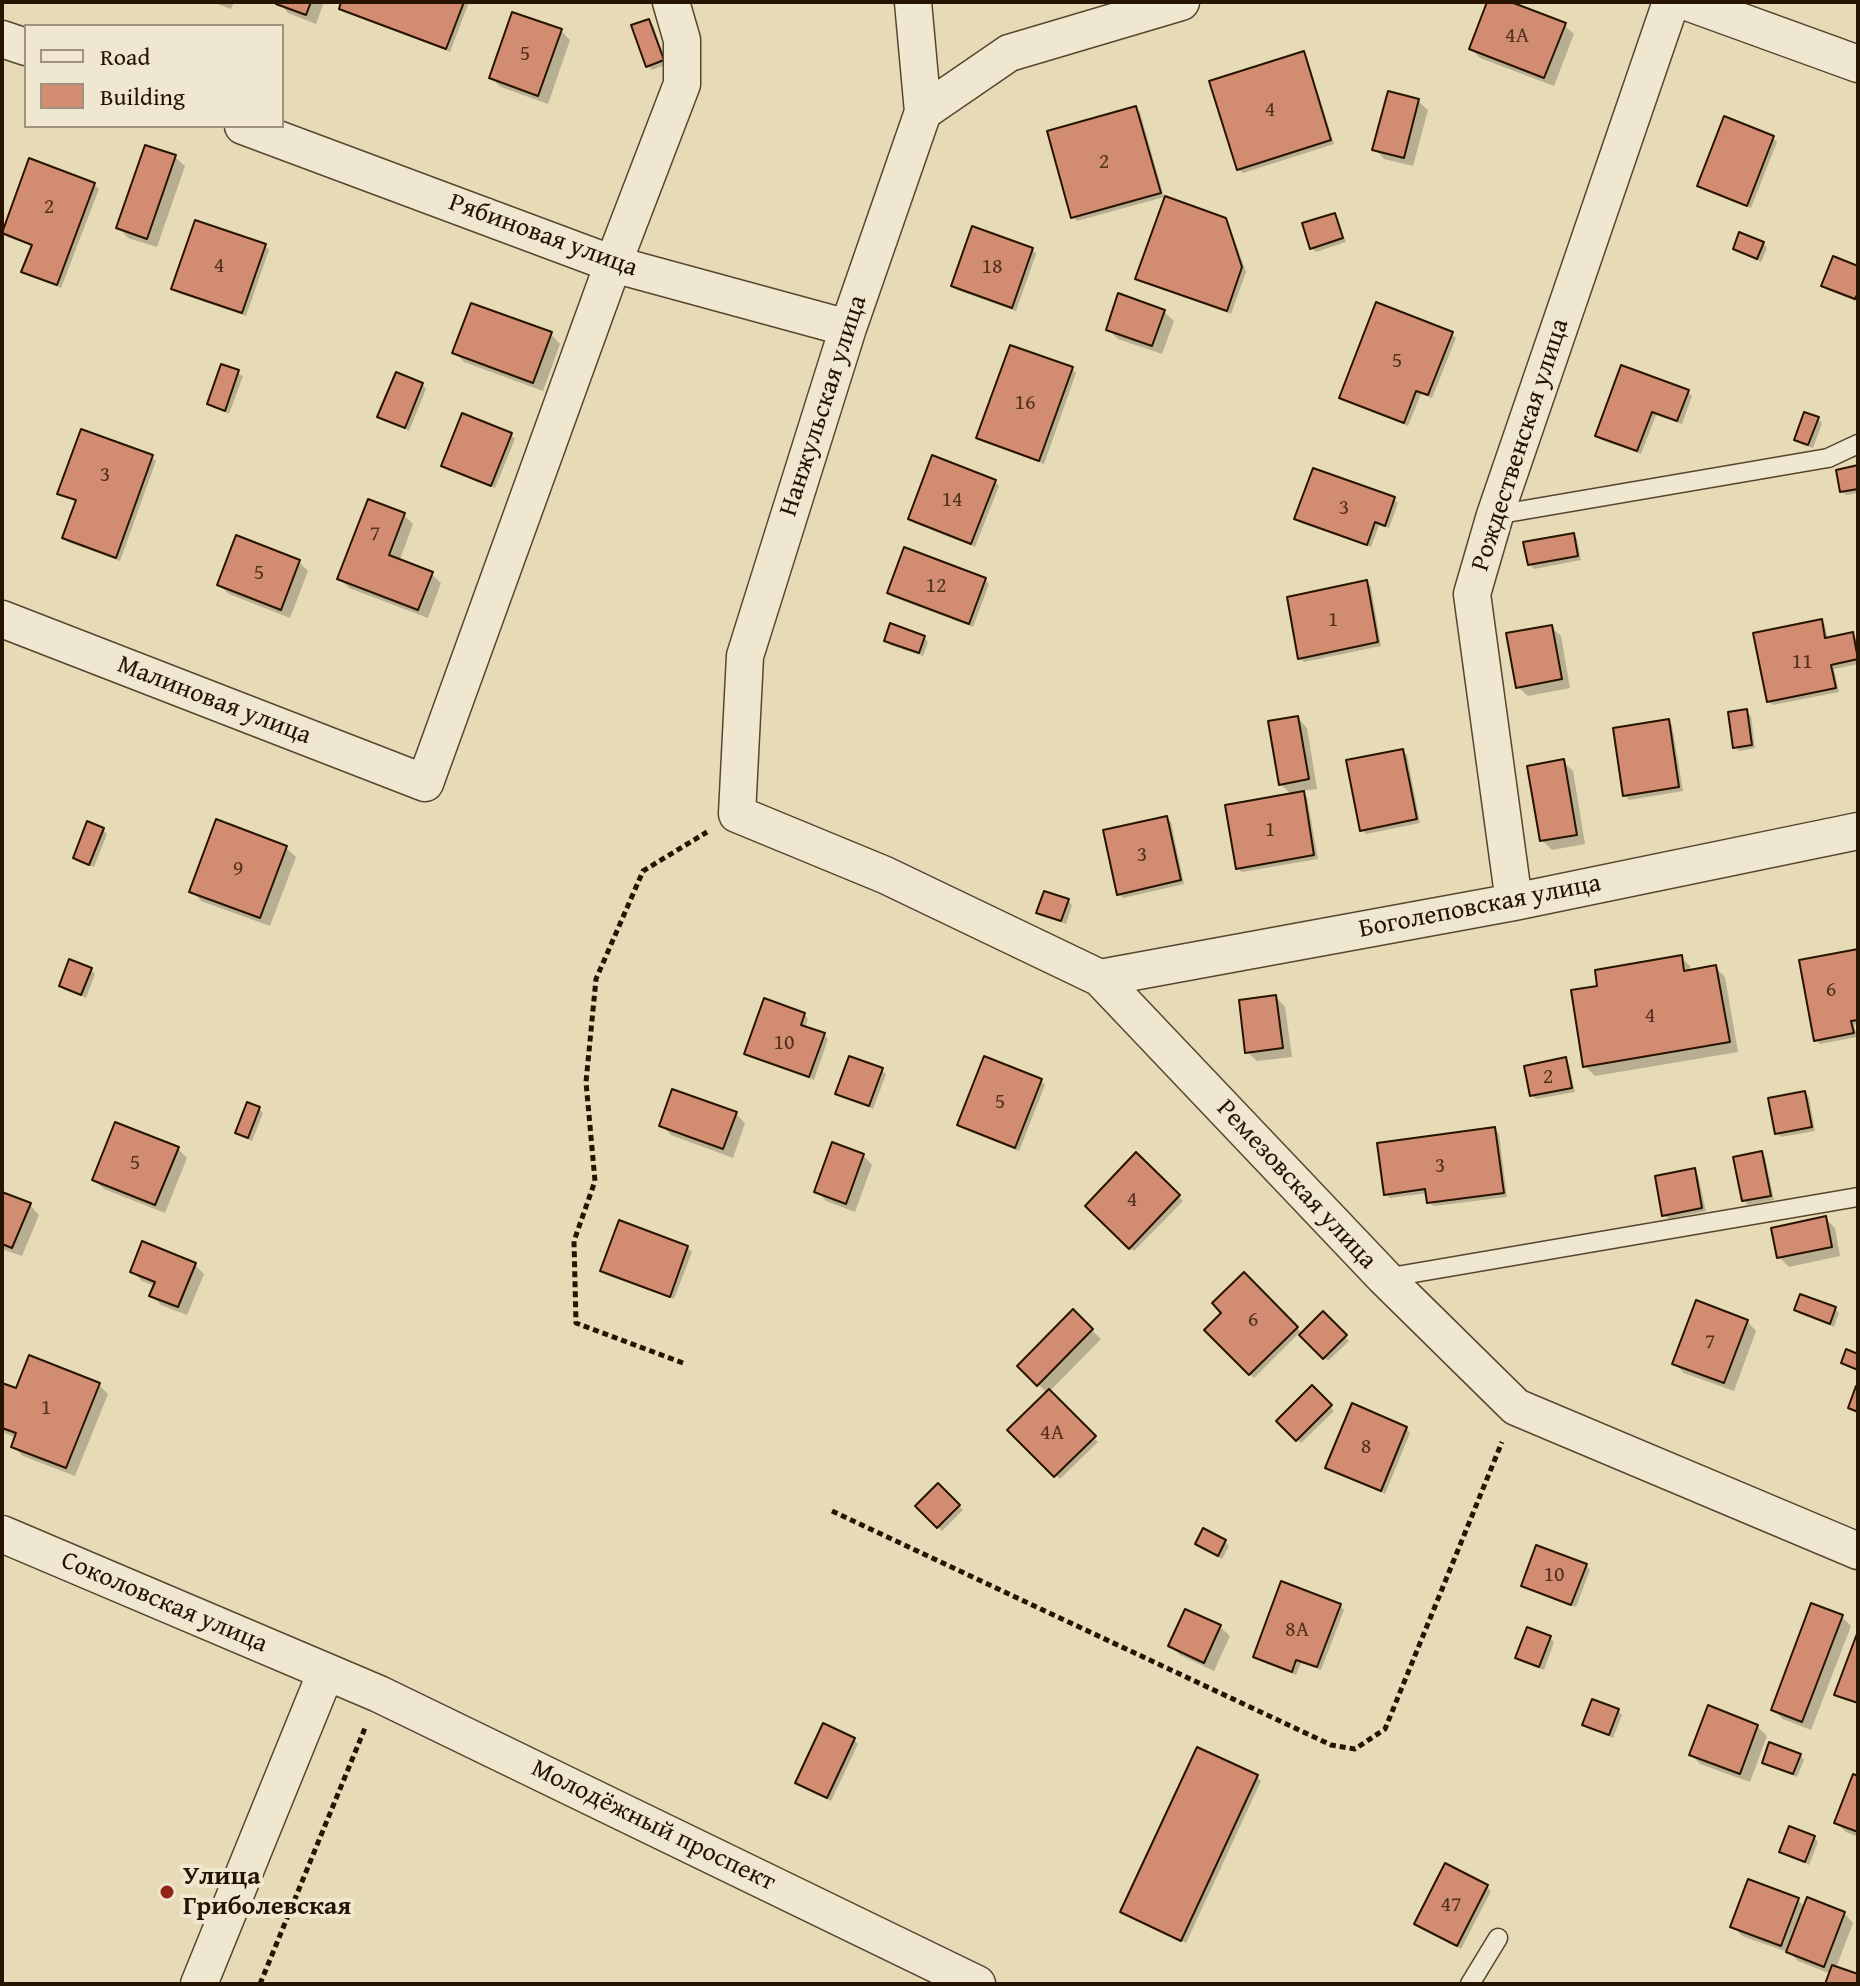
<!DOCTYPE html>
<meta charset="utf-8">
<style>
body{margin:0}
#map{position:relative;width:1860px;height:1986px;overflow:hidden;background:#e7dab6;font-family:"Gentium Book Plus",serif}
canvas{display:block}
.frame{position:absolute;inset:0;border:4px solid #271400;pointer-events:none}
.legend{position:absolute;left:24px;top:24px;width:260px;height:104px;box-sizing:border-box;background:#efe7d0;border:2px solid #9f937d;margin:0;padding:10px 14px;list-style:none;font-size:24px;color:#271400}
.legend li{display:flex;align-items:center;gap:16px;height:40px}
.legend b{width:40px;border:2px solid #9f937d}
</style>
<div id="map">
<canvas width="1860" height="1986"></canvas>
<div class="frame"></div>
<ul class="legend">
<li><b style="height:10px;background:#efe7d0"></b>Road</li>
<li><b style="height:22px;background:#d28c71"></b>Building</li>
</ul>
</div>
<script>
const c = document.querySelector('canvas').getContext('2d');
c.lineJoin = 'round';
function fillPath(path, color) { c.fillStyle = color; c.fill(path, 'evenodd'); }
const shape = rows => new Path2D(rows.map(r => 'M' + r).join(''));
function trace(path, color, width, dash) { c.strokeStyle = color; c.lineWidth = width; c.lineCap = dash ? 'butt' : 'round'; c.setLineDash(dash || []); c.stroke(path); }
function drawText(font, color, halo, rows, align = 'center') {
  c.font = font + ' "Gentium Book Plus",serif'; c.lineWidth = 8; c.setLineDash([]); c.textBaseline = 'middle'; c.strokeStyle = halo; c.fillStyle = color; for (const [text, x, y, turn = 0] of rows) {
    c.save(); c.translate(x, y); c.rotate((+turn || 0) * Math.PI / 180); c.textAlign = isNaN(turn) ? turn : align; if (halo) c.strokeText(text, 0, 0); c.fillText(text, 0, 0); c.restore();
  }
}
const shadow = shape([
 [212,2,234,2,231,9],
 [279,2,324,2,316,24,288,13],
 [343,2,469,2,450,52,345,12,341,8],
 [1489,2,1505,2,1564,25,1574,34,1554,86,1480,58,1471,49],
 [648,21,653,25,667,64,652,70,648,65],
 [561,31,570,40,548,104,501,87,491,78],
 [1303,53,1307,57,1334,144,1243,173,1238,169],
 [1418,101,1428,110,1413,166,1384,159,1375,149],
 [1135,108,1140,112,1164,197,1077,221,1073,217],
 [1773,138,1777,142,1751,208,1703,189,1699,185],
 [175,157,185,166,157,247,128,238,119,228],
 [31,161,94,185,99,189,61,288,28,275,24,271,33,246,7,237,3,232],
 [1334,215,1338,219,1346,242,1316,252,1312,248],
 [1225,219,1229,224,1246,272,1231,314,1142,282,1138,278],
 [1763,243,1767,248,1761,262,1735,248],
 [265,246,269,250,246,316,178,293,174,288],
 [1032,249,1036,254,1016,311,957,290,953,286],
 [1858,268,1858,302,1828,290,1823,286],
 [1164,312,1174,321,1162,354,1118,339,1108,329],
 [551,334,560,344,543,391,464,362,455,352],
 [1452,334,1456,338,1432,398,1421,394,1408,426,1345,401,1341,397],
 [222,366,243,376,229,414,209,404],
 [1072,369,1076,373,1044,464,983,442,978,438],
 [422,384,426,389,409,431,380,417],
 [1688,392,1692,396,1682,424,1656,415,1641,454,1602,440,1598,435],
 [1818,419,1822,423,1813,448,1801,444,1796,439],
 [511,435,515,439,495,488,447,469,443,465],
 [151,457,156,461,120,561,68,542,64,538,77,502,60,493],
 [1858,467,1858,493,1846,495,1842,491],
 [995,481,999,486,975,547,914,523,910,519],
 [1393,499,1398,503,1389,528,1379,525,1371,547,1301,523,1297,518],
 [404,515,413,524,399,562,431,574,441,583,428,618,349,588,339,578],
 [1573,535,1577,539,1581,560,1534,569,1529,564],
 [299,562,308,571,290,618,229,594,219,585],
 [985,580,989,584,973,627,893,597,889,593],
 [1367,582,1371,587,1381,646,1304,662,1300,658],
 [1821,621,1825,625,1828,639,1852,634,1856,639,1858,664,1834,669,1839,692,1773,705,1768,701],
 [1551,627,1561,636,1570,688,1528,696,1518,687],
 [924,637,928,642,923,656,890,645,886,640],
 [1746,711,1751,716,1755,748,1739,751,1735,747],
 [1298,718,1307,728,1317,789,1301,791,1307,797,1318,859,1242,872,1238,868,1292,795,1280,784],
 [1668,721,1672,725,1683,791,1629,800,1625,795],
 [1402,751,1407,755,1420,823,1366,834,1362,830],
 [1563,762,1573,771,1585,844,1552,850,1542,840],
 [1166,818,1171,822,1184,884,1123,898,1119,894],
 [103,830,107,834,94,867,79,862,75,858],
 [286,848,296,857,270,926,201,901,192,891],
 [1068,901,1072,905,1066,924,1042,916,1038,912],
 [1858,951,1858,1024,1854,1025,1857,1037,1820,1044,1816,1040],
 [1681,957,1690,966,1691,972,1716,968,1725,977,1738,1052,1595,1076,1585,1066,1600,988],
 [91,970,95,974,86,998,61,986],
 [1276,997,1285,1007,1292,1057,1257,1061,1247,1052],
 [804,1014,808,1019,805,1028,824,1035,828,1039,814,1080,751,1057,746,1053],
 [1565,1060,1569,1064,1575,1092,1536,1099,1532,1095],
 [881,1070,886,1074,873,1109,842,1097,838,1093],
 [1041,1081,1045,1085,1019,1151,964,1129,959,1125],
 [1805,1093,1809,1097,1815,1131,1781,1137,1777,1133],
 [259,1109,263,1113,252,1141,242,1137,237,1133],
 [736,1114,745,1123,733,1158,671,1135,661,1125],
 [1495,1129,1499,1134,1507,1197,1434,1206,1429,1202,1428,1193,1390,1198,1386,1194],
 [177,1148,187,1158,165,1213,104,1189,94,1180],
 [1761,1153,1765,1157,1774,1200,1748,1205,1744,1200],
 [863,1155,872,1165,855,1212,826,1201,817,1191],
 [1136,1155,1183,1201,1134,1251,1088,1206],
 [1694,1170,1698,1175,1706,1211,1669,1219,1664,1215],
 [2,1194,30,1205,39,1215,22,1256,2,1249],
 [1826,1219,1835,1228,1840,1256,1789,1267,1779,1257],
 [687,1247,692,1252,674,1299,606,1275,602,1270],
 [194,1264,204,1274,187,1315,161,1305,152,1295,155,1286,142,1281,132,1271],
 [1244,1275,1303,1334,1323,1314,1349,1341,1328,1361,1299,1333,1254,1378,1207,1330,1224,1313],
 [1835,1309,1839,1313,1834,1327,1801,1314,1796,1310],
 [1073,1312,1101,1339,1049,1392,1098,1442,1060,1479,1010,1430,1047,1393,1020,1366],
 [1747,1321,1756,1331,1734,1391,1684,1373,1674,1363],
 [2,1385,17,1391,99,1385,108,1394,75,1476,23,1456,13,1446,17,1438,2,1432],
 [1312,1388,1334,1411,1301,1443,1279,1421],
 [1406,1428,1410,1433,1385,1494,1332,1471,1328,1467],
 [938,1486,963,1510,942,1531,918,1506],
 [1225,1542,1229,1546,1222,1559,1198,1544],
 [1586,1565,1590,1570,1576,1607,1528,1589,1523,1585],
 [1340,1605,1344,1610,1321,1670,1301,1663,1296,1675,1260,1661,1255,1657],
 [1842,1617,1851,1626,1811,1730,1783,1719,1773,1710],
 [1220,1627,1230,1636,1214,1671,1180,1655,1171,1646],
 [1550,1638,1554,1642,1544,1670,1522,1662,1518,1658],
 [1618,1711,1622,1715,1613,1738,1589,1728,1585,1724],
 [1757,1726,1767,1736,1750,1782,1700,1764,1691,1754],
 [854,1740,858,1744,831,1801,797,1783],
 [1800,1755,1804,1760,1797,1777,1768,1766,1764,1762],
 [1257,1777,1261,1781,1186,1943,1127,1916,1123,1912],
 [1858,1778,1858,1837,1846,1832,1836,1822],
 [1814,1837,1818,1842,1809,1865,1781,1851],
 [1487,1887,1491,1891,1461,1949,1416,1924],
 [1797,1899,1805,1907,1844,1913,1853,1923,1836,1968,1858,1976,1858,1984,1827,1984,1831,1974,1798,1961,1790,1953,1742,1936,1733,1926]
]);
const building = shape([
 [277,2,311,2,306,15,276,4,277,2],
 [341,2,464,2,446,49,339,9,341,2],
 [1487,2,1511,2,1566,23,1544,78,1469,49,1487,2],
 [512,12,562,29,538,96,489,78,512,12],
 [649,19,664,60,646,67,631,25,649,19],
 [1304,51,1331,140,1237,170,1209,81,1304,51],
 [1388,91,1419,99,1404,158,1372,150,1388,91],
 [1136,106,1161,193,1071,218,1047,131,1136,106],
 [1724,116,1774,136,1747,206,1697,186,1724,116],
 [145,145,176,155,147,239,116,228,145,145],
 [29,158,95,183,57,285,21,272,32,245,2,233,29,158],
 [1165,196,1226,218,1242,267,1227,311,1135,279,1165,196],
 [1335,213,1343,238,1310,249,1302,223,1335,213],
 [195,220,266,244,242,313,171,289,195,220],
 [972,226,1033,248,1012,308,951,286,972,226],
 [1739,232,1764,242,1757,259,1733,249,1739,232],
 [1833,256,1858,266,1858,293,1855,299,1821,286,1833,256],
 [1118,293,1165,310,1152,346,1106,330,1118,293],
 [1376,302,1453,332,1428,395,1416,391,1404,423,1339,398,1376,302],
 [471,303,552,332,533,383,452,353,471,303],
 [1010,345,1073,367,1039,461,976,438,1010,345],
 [221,364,239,370,225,411,207,404,221,364],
 [1621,365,1689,390,1677,421,1652,412,1637,451,1595,436,1621,365],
 [396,372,423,383,405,428,377,417,396,372],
 [1804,412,1819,417,1808,445,1794,440,1804,412],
 [462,413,512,433,491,486,441,466,462,413],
 [81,429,153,455,116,558,62,538,76,500,57,494,81,429],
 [932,455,996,480,971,544,908,519,932,455],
 [1858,465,1858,489,1840,492,1836,470,1858,465],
 [1313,468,1395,497,1385,526,1375,522,1367,545,1294,519,1313,468],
 [368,499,405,513,389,555,433,572,418,610,337,579,368,499],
 [1574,533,1578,556,1528,565,1523,542,1574,533],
 [236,535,300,560,281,610,217,585,236,535],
 [904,547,986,578,969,624,887,593,904,547],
 [1367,580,1378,642,1298,659,1287,597,1367,580],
 [1822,619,1825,638,1853,632,1858,659,1831,665,1836,688,1767,702,1753,633,1822,619],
 [890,623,925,636,919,653,884,641,890,623],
 [1552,625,1562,679,1516,688,1506,633,1552,625],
 [1747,709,1752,745,1733,748,1728,712,1747,709],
 [1298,716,1309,779,1279,785,1268,721,1298,716],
 [1669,719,1679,787,1623,796,1613,728,1669,719],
 [1403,749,1417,819,1360,831,1346,760,1403,749],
 [1564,759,1577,835,1540,841,1527,766,1564,759],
 [1304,791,1314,855,1236,869,1225,805,1304,791],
 [1167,816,1181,880,1117,895,1103,830,1167,816],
 [216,819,287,846,260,918,189,892,216,819],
 [87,821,104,828,89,865,73,858,87,821],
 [1044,891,1069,899,1061,921,1036,913,1044,891],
 [1858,949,1858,1020,1851,1021,1854,1033,1814,1041,1799,960,1858,949],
 [1682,955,1684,971,1716,965,1730,1042,1583,1067,1571,990,1597,986,1595,970,1682,955],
 [69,959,92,968,81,995,59,986,69,959],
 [1276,995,1283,1048,1245,1053,1239,1000,1276,995],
 [764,998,805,1013,801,1025,825,1033,809,1077,744,1054,764,998],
 [849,1056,883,1068,869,1106,835,1094,849,1056],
 [984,1056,1042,1079,1015,1148,957,1125,984,1056],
 [1566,1057,1572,1088,1530,1096,1524,1066,1566,1057],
 [672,1089,737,1112,723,1149,659,1126,672,1089],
 [1805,1091,1812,1127,1775,1134,1768,1098,1805,1091],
 [247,1102,260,1107,248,1138,235,1133,247,1102],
 [115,1122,179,1147,155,1205,92,1180,115,1122],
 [1495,1127,1504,1193,1427,1203,1425,1189,1384,1195,1377,1143,1495,1127],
 [832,1142,864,1154,846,1204,814,1192,832,1142],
 [1762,1151,1771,1196,1742,1201,1733,1157,1762,1151],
 [1136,1152,1180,1195,1129,1249,1085,1206,1136,1152],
 [1695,1168,1702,1208,1662,1216,1655,1176,1695,1168],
 [2,1192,31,1203,12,1248,2,1244,2,1192],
 [1826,1216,1832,1247,1777,1258,1771,1228,1826,1216],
 [619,1220,688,1246,670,1297,600,1271,619,1220],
 [142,1241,196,1263,178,1307,149,1296,155,1282,130,1272,142,1241],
 [1244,1272,1298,1327,1249,1375,1204,1330,1221,1313,1212,1303,1244,1272],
 [1800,1294,1836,1307,1830,1324,1794,1310,1800,1294],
 [1696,1300,1748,1320,1724,1383,1672,1364,1696,1300],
 [1073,1309,1093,1329,1037,1386,1017,1366,1073,1309],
 [1323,1311,1347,1335,1323,1359,1299,1335,1323,1311],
 [1846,1349,1858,1354,1858,1370,1841,1363,1846,1349],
 [29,1355,100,1383,66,1468,11,1447,16,1433,2,1428,2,1383,16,1388,29,1355],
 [1312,1385,1332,1405,1296,1441,1276,1421,1312,1385],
 [1856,1386,1858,1386,1858,1412,1848,1408,1856,1386],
 [1049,1389,1096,1436,1054,1477,1007,1430,1049,1389],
 [1352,1403,1407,1427,1381,1491,1325,1468,1352,1403],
 [938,1483,960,1505,937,1528,915,1506,938,1483],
 [1203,1528,1226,1540,1218,1556,1195,1544,1203,1528],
 [1536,1545,1587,1564,1571,1605,1521,1586,1536,1545],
 [1281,1581,1341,1604,1317,1667,1296,1660,1292,1672,1253,1657,1281,1581],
 [1811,1603,1843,1615,1802,1722,1771,1710,1811,1603],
 [1185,1609,1221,1625,1204,1663,1168,1646,1185,1609],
 [1527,1627,1551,1636,1539,1667,1515,1658,1527,1627],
 [1858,1631,1858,1703,1834,1695,1858,1631],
 [1592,1699,1619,1709,1609,1735,1582,1725,1592,1699],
 [1708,1705,1758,1725,1740,1774,1689,1755,1708,1705],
 [823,1723,855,1738,827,1798,795,1783,823,1723],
 [1769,1742,1801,1754,1793,1774,1762,1763,1769,1742],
 [1197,1747,1258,1775,1181,1941,1120,1912,1197,1747],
 [1853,1774,1858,1776,1858,1832,1834,1823,1853,1774],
 [1789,1826,1815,1836,1805,1862,1779,1852,1789,1826],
 [1445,1863,1488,1885,1457,1946,1414,1924,1445,1863],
 [1748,1879,1799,1898,1781,1946,1730,1927,1748,1879],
 [1807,1897,1845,1912,1824,1967,1786,1952,1807,1897],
 [1832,1965,1858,1974,1858,1984,1825,1984,1832,1965]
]);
const path = shape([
 [683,1363,576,1323,574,1241,595,1181,586,1082,596,979,643,871,707,832],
 [832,1511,1331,1745,1355,1749,1385,1729,1502,1442],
 [260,1984,365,1728]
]);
const lane = shape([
 [1495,515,1828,458,1858,444],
 [1385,1278,1858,1197],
 [1470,1984,1498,1938]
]);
const street = shape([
 [913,2,923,112,848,328,745,656,737,814,885,875,1100,978,1385,1278,1516,1407,1858,1551],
 [1687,2,1858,64],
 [2,39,26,47],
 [923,112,1009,53,1181,2],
 [243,126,613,264,848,328],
 [2,619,425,783,613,264,682,84,682,40,671,2],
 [1514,902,1472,594,1495,515,1671,2],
 [1100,978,1514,902,1858,831],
 [2,1534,379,1694,977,1984],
 [199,1984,326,1672]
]);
const markers = [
 [167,1892,8,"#8f2418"]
];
const numberNames = [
 ["4А",1517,36],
 ["5",525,54],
 ["4",1270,110],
 ["2",1104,162],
 ["2",49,207],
 ["4",219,266],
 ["18",992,267],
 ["5",1397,361],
 ["16",1025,403],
 ["3",105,475],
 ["14",952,500],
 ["3",1344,508],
 ["7",375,534],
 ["5",259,573],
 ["12",936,586],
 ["1",1333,620],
 ["11",1802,662],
 ["1",1270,830],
 ["3",1142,855],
 ["9",238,869],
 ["6",1831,990],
 ["4",1650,1016],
 ["10",784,1043],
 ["2",1548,1077],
 ["5",1000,1102],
 ["5",135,1163],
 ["3",1440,1166],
 ["4",1132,1200],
 ["6",1253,1320],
 ["7",1710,1342],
 ["1",46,1408],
 ["4А",1052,1433],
 ["8",1366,1447],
 ["10",1554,1575],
 ["8А",1297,1630],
 ["47",1451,1905]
];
const streetNames = [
 ["Рябиновая улица",543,236,20],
 ["Нанжульская улица",824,406,-72],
 ["Рождественская улица",1521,445,-72],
 ["Малиновая улица",214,701,21],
 ["Боголеповская улица",1480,907,-11],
 ["Ремезовская улица",1296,1185,47],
 ["Соколовская улица",164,1603,23],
 ["Молодёжный проспект",653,1826,26]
];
const poiNames = [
 ["Улица",183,1877],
 ["Гриболевская",183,1907]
];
fillPath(shadow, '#0003');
fillPath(building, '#d28c71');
trace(building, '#271400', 2);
trace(lane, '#57462e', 21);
trace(street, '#57462e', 39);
trace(path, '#271400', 5, [6, 4]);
trace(lane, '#efe7d0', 18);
trace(street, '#efe7d0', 36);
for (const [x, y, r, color] of markers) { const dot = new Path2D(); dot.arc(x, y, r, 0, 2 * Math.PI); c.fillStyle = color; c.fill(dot); trace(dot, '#efe7d0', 3); }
drawText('22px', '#52321c', null, numberNames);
drawText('26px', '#271400', '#efe7d0', streetNames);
drawText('bold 26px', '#271400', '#efe7d0', poiNames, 'left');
</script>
